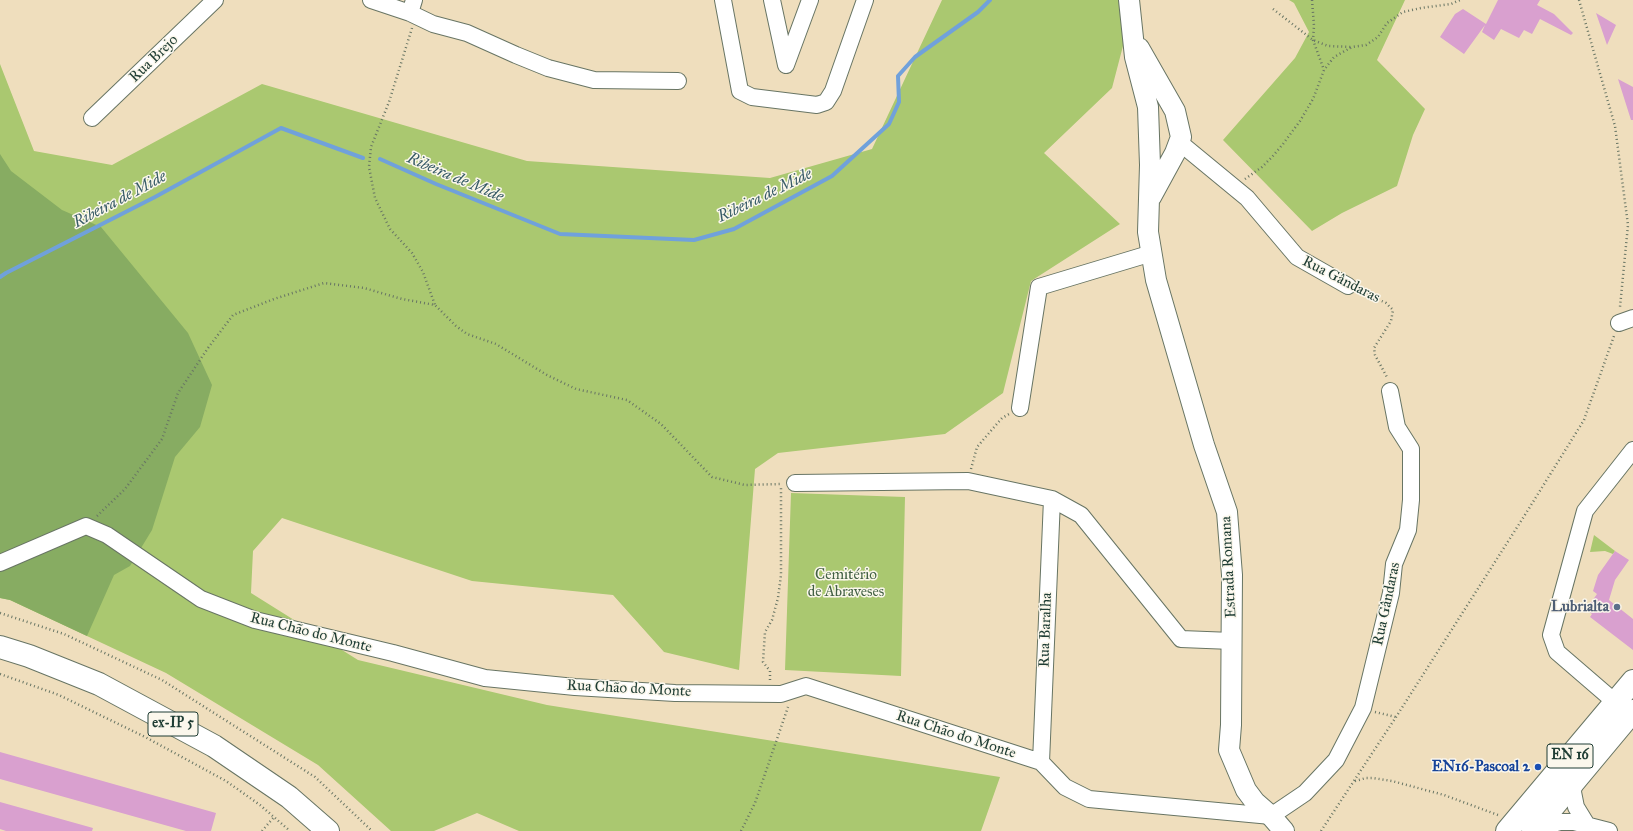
<!DOCTYPE html>
<meta charset="utf-8">
<style>
body{margin:0}
canvas{display:block;background:#efdebd}
</style>
<canvas width="1633" height="831"></canvas>
<script>
const c = document.querySelector('canvas').getContext('2d');
c.lineJoin = 'round';
function fillPath(path, color) { c.fillStyle = color; c.fill(path, 'evenodd'); }
const shape = rows => new Path2D(rows.map(r => 'M' + r).join(''));
function trace(path, color, width, dash) { c.strokeStyle = color; c.lineWidth = width; c.lineCap = dash ? 'butt' : 'round'; c.setLineDash(dash || []); c.stroke(path); }
function drawText(font, color, halo, rows, align = 'center') {
  c.font = font + ' "IM FELL Great Primer",serif'; c.lineWidth = 3; c.setLineDash([]); c.textBaseline = 'middle'; c.strokeStyle = halo; c.fillStyle = color; for (const [text, x, y, turn = 0] of rows) {
    c.save(); c.translate(x, y); c.rotate((+turn || 0) * Math.PI / 180); c.textAlign = isNaN(turn) ? turn : align; if (halo) c.strokeText(text, 0, 0); c.fillText(text, 0, 0); c.restore();
  }
}
const green = shape([
 [942,0,1135,0,1112,88,1044,153,1120,224,1031,281,1003,393,945,434,778,453,755,469,739,670,664,652,613,595,472,581,282,518,253,551,251,593,358,660,547,705,1000,777,981,831,519,831,477,813,434,831,391,831,318,765,166,673,10,600,0,598,0,64,34,151,112,165,262,84,527,161,770,178,872,149],
 [1289,0,1405,0,1377,60,1425,109,1413,135,1397,186,1342,213,1312,231,1223,140,1295,58,1309,32,1294,3],
 [791,493,905,497,901,676,785,670],
 [1594,535,1615,551,1613,554,1605,551,1590,552]
]);
const forest = shape([
 [0,154,11,171,62,210,101,227,188,333,212,385,200,427,175,457,152,530,130,566,114,575,87,636,10,600,0,598]
]);
const stream = shape([
 [380,159,436,184,560,234,694,240,734,229,832,176,889,124,899,102,898,76,915,57,978,12,990,0],
 [0,277,6,273,155,197,281,128,363,158]
]);
const building = shape([
 [1498,0,1540,0,1537,5,1554,14,1573,33,1571,35,1540,19,1532,34,1524,30,1519,38,1501,29,1494,40,1482,32,1485,25,1464,54,1440,37,1455,14,1463,9,1486,24],
 [1596,13,1616,25,1607,45],
 [1618,79,1633,87,1633,120,1631,120],
 [1615,551,1629,560,1615,580,1609,600,1633,619,1633,650,1590,617,1592,614,1588,611,1593,606,1590,604,1597,594,1593,591,1598,575],
 [0,752,216,813,211,831,186,831,0,779],
 [0,802,93,828,92,831,6,831,0,829]
]);
const path = shape([
 [1312,0,1314,26,1313,40,1324,70],
 [1579,0,1615,126,1628,225,1620,307],
 [1273,9,1313,40,1328,46,1351,47],
 [412,28,389,102,371,147,369,167,375,198,390,229,412,253,423,272,435,305],
 [1245,179,1262,167,1272,157,1283,144,1300,121,1313,99,1324,70,1334,57,1352,47,1366,45,1378,37,1387,23,1403,12,1421,8,1451,4,1460,0],
 [1360,291,1386,303,1393,310,1391,321,1374,348,1375,355,1388,379],
 [971,469,977,447,1002,418,1009,414],
 [97,516,125,489,162,439,178,393,208,348,233,315,274,299,324,283,364,288,402,299,435,305,456,326,467,334,496,344,547,375,576,389,627,400,661,424,712,477,745,485,781,484],
 [0,613,64,634,162,680,315,777,372,831],
 [0,674,59,695,147,738,226,781,260,805,290,831],
 [770,680,770,671,763,662,765,632,772,620,778,598,781,575,781,488],
 [1375,712,1396,717],
 [1355,781,1366,778,1373,778,1392,781,1444,795,1498,815],
 [262,831,274,817],
 [741,831,755,803,788,707],
 [1321,831,1396,717,1523,518,1584,420,1614,336]
]);
const minor = shape([
 [371,0,410,13,414,0],
 [723,0,740,91,752,97,817,105,826,102,833,91,865,0],
 [772,0,786,65],
 [410,13,433,24,467,33,516,55,548,68,594,80,678,81],
 [786,65,810,0],
 [92,118,215,0],
 [1179,142,1247,198,1297,257,1348,286],
 [1619,323,1633,318],
 [1020,408,1039,287,1152,253],
 [795,483,968,481,1052,499,1081,515,1181,639,1232,641],
 [0,563,86,526,107,535,201,599,255,620,393,653,485,678,575,687,675,693,781,694,806,686,1041,762,1065,787,1089,799,1271,816,1305,793,1336,760,1363,708,1391,593,1394,564,1408,530,1411,500,1411,449,1397,427,1390,391],
 [1615,702,1557,652,1551,635,1585,511,1633,450],
 [1041,762,1052,499],
 [1574,782,1573,792,1576,807,1587,825],
 [1535,829,1560,822,1574,822,1609,831]
]);
const tertiary = shape([
 [1129,0,1135,57,1148,107,1150,165,1148,232,1156,280,1204,445,1227,512,1232,575,1231,725,1229,750,1246,790,1255,802,1271,816,1284,831],
 [1139,48,1175,111,1181,137,1175,153,1151,197]
]);
const primary = shape([
 [1507,831,1633,681],
 [1533,831,1633,711]
]);
const trunk = shape([
 [0,647,29,656,99,684,214,746,289,797,328,831]
]);
const markers = [
 [1617,607,4,"#5c6f8a"],
 [1538,767,4,"#1a4fb4"]
];
const shields = [
 [173,724,50],
 [1570,756,46]
];
const shieldNames = [
 ["ex-IP 5",173,724],
 ["EN 16",1570,756]
];
const streetNames = [
 ["Rua Brejo",154,59,-44],
 ["Rua Gândaras",1341,280,27],
 ["Estrada Romana",1229,567,-93],
 ["Rua Gândaras",1387,604,-78],
 ["Rua Baralha",1046,630,-88],
 ["Rua Chão do Monte",311,633,14],
 ["Rua Chão do Monte",629,689,3],
 ["Rua Chão do Monte",956,735,18]
];
const parkNames = [
 ["Cemitério",846,575],
 ["de Abraveses",846,592]
];
const serviceNames = [
 ["Lubrialta",1609,607]
];
const transitNames = [
 ["EN16-Pascoal 2",1530,767]
];
const waterNames = [
 ["Ribeira de Mide",455,178,23],
 ["Ribeira de Mide",765,196,-26],
 ["Ribeira de Mide",120,200,-28]
];
fillPath(green, '#aac870');
fillPath(forest, '#87ac62');
trace(stream, '#70a1db', 4);
fillPath(building, '#d9a0cf');
trace(minor, '#687564', 18);
trace(tertiary, '#687564', 22);
trace(primary, '#687564', 24);
trace(trunk, '#687564', 24);
trace(path, '#687564', 2.5, [1, 3]);
trace(minor, '#fff', 16);
trace(tertiary, '#fff', 20);
trace(primary, '#fff', 22);
trace(trunk, '#fff', 22);
for (const [x, y, r, color] of markers) { const dot = new Path2D(); dot.arc(x, y, r, 0, 2 * Math.PI); c.fillStyle = color; c.fill(dot); trace(dot, '#fbf7ec', 1.5); }
for (const [x, y, w] of shields) { const box = new Path2D(); box.roundRect(x - w / 2, y - 12, w, 24, 3); c.fillStyle = '#fbf7ec'; c.fill(box); trace(box, '#1f3d34', 1); }
drawText('bold 14px', '#1f3d34', null, shieldNames);
drawText('15px', '#1f3d34', '#fbf7ec', streetNames);
drawText('15px', '#426043', '#fbf7ec', parkNames);
drawText('bold 15px', '#4e5e75', '#fbf7ec', serviceNames, 'right');
drawText('bold 15px', '#164399', '#fbf7ec', transitNames, 'right');
drawText('italic 16px', '#375b66', '#fbf7ec', waterNames);
</script>
